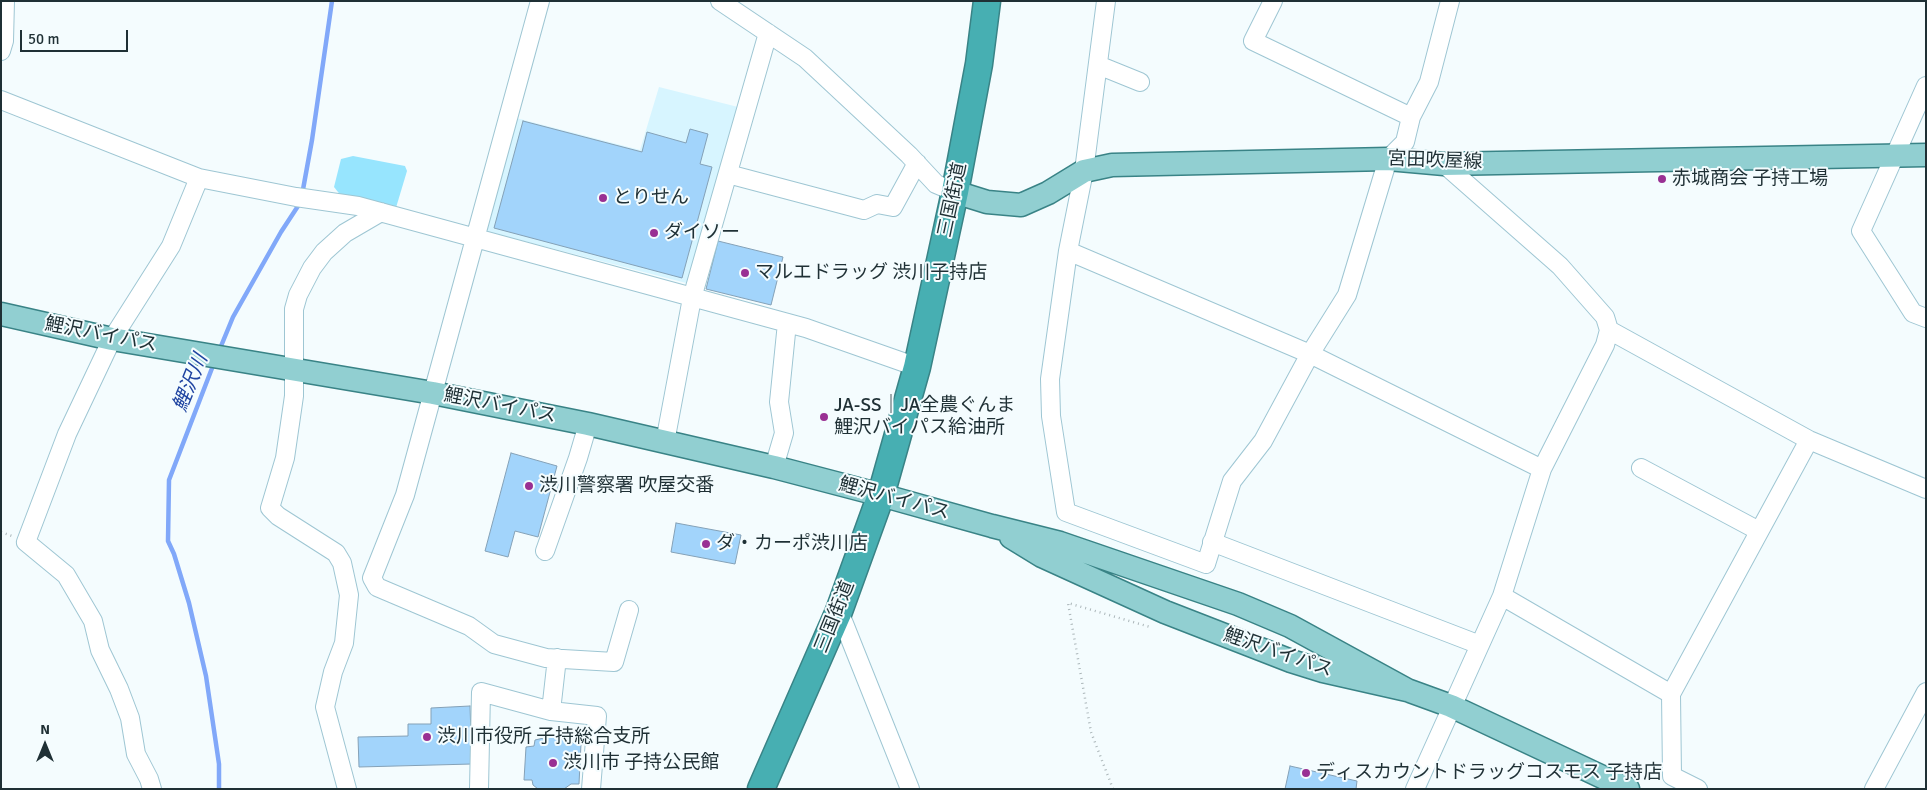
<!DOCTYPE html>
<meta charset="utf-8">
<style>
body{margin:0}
#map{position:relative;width:1927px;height:790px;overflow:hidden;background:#f4fcfe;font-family:Signika,sans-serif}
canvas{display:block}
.frame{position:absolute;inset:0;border:2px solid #1f3035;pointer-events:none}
.north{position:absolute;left:20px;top:720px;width:50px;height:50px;-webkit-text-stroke:4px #f4fcfe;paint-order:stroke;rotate:0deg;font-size:14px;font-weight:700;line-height:20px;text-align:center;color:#1f3035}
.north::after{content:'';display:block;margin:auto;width:18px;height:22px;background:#1f3035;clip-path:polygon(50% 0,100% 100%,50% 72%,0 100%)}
.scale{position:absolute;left:20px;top:30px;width:108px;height:22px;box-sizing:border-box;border:2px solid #1f3035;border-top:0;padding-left:6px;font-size:15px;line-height:18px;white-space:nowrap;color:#1f3035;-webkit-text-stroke:4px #f4fcfe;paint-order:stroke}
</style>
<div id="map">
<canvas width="1927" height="790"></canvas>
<div class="frame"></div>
<div class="north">N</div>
<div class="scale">50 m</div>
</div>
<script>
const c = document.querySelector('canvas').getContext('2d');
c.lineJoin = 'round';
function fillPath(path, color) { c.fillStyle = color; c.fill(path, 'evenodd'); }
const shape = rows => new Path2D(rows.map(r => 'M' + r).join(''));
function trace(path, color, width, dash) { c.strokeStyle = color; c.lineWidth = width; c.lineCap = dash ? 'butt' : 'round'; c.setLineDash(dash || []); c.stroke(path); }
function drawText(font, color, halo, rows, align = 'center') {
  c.font = font + ' Signika,"Noto Sans JP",sans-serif'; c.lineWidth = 4; c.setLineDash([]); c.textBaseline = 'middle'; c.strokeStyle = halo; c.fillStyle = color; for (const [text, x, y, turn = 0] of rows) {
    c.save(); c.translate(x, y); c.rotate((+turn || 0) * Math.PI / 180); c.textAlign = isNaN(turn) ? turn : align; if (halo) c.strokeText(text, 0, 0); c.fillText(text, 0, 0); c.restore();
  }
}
const built = shape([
 [659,87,738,107,725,158,717,179,691,282,686,283,485,231,516,118,640,150]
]);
const green = shape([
 [353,156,405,166,407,171,395,211,342,197,334,187,341,159]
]);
const stream = shape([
 [302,195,312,140,332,1],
 [219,351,233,317,281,232,300,203],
 [214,363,169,480,168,541,174,554,189,603,206,676,219,764,219,789]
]);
const building = shape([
 [523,121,642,152,647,132,686,143,690,129,708,134,700,164,712,167,682,278,494,228,523,121],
 [718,241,783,257,771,305,706,289,718,241],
 [511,453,557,466,538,537,515,531,508,557,485,551,511,453],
 [676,523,741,535,735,564,671,552,676,523],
 [470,706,472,764,359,767,358,737,408,736,408,724,431,724,431,708,470,706],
 [552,736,560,736,568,738,573,743,581,744,579,784,571,784,564,789,538,789,533,785,532,780,524,780,526,747,534,746,535,740,552,736],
 [1290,766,1357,781,1356,789,1285,789,1290,766]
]);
const path = shape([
 [1,532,12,536],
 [1113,789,1091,732,1068,603,1150,627]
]);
const minor = shape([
 [540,1,405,495,372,578,377,587,469,626,494,644,546,658,614,662,629,610],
 [720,1,805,58,909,155,936,184,955,192],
 [1106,1,1084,171,1068,251,1050,379,1051,416,1066,512,1206,564,1232,481,1263,441,1310,354,1347,295,1388,159,1405,142,1411,117,1429,82,1450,1],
 [1273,1,1253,41,1411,117],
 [1,51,4,41,5,1],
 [1098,65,1140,82],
 [1926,86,1861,231,1913,313,1926,318],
 [1,100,199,178,296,197,358,206,806,328,917,367],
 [728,174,864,210,877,204,893,207,917,163],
 [1068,251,1310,354,1542,469],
 [1609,330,1809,440,1926,489],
 [665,442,692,298,768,33],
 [774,467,784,433,779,402,787,323],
 [1641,468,1759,531],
 [1212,542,1480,645],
 [545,551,578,458,588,424],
 [1502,596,1671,694],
 [839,611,910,789],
 [551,711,557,658],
 [152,789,149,779,136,754,130,718,119,689,100,650,93,621,66,575,26,542,67,434,112,339,171,246,199,178],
 [347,789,325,707,333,672,344,643,349,595,342,563,336,553,278,516,270,508,285,458,294,396,294,309,298,295,312,268,324,252,345,233,381,212],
 [479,789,481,692,551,711,597,716,591,789],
 [1415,789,1502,596,1542,469,1605,345,1609,330,1605,317,1560,266,1444,164],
 [1698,789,1672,776,1671,694,1809,440],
 [1874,789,1926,692]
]);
const major = shape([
 [955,192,987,202,1021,205,1048,193,1084,171,1112,165,1388,159,1444,164,1926,155],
 [1,314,112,339,433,393,588,424,774,467,881,495,992,526,1060,543,1238,604,1290,626,1407,690],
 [1011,537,1042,556,1165,612,1291,661,1323,671,1407,690,1451,706,1628,789]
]);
const highway = shape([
 [761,789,839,611,881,495,917,367,955,192,979,64,987,1]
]);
const markers = [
 [1662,179,5,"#993093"],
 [603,198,5,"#993093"],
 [654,233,5,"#993093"],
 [745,273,5,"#993093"],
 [824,417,5,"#993093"],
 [529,486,5,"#993093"],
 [706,544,5,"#993093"],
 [427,737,5,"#993093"],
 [553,763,5,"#993093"],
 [1306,773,5,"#993093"]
];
const streetNames = [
 ["宮田吹屋線",1435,161,2],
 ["三国街道",953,200,-78],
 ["鯉沢バイパス",101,335,11],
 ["鯉沢バイパス",500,406,11],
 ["鯉沢バイパス",894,499,15],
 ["三国街道",835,617,-68],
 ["鯉沢バイパス",1278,653,19]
];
const poiNames = [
 ["赤城商会 子持工場",1672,179],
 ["とりせん",613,198],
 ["ダイソー",664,233],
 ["マルエドラッグ 渋川子持店",755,273],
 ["JA-SS｜JA全農ぐんま",834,406],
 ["鯉沢バイパス給油所",834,428],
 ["渋川警察署 吹屋交番",539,486],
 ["ダ・カーポ渋川店",716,544],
 ["渋川市役所 子持総合支所",437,737],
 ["渋川市 子持公民館",563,763],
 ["ディスカウントドラッグコスモス 子持店",1316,773]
];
const waterNames = [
 ["鯉沢川",191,383,-68]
];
fillPath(built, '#d7f5ff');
fillPath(green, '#97e5fe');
trace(stream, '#81a8f9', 4.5);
fillPath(building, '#a2d4fb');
trace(building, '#84a1b7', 1);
trace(minor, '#9ec6d3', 20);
trace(major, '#398386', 25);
trace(highway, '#398386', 29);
trace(path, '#acb7ba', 2.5, [1, 4]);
trace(minor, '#fff', 18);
trace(major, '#91cfd1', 22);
trace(highway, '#47afb2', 26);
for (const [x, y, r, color] of markers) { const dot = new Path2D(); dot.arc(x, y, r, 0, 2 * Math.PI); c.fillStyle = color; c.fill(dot); trace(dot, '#f4fcfe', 2); }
drawText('19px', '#1f3035', '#f4fcfe', streetNames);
drawText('19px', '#1f3035', '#f4fcfe', poiNames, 'left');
drawText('italic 20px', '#1f44a1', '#f4fcfe', waterNames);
</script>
